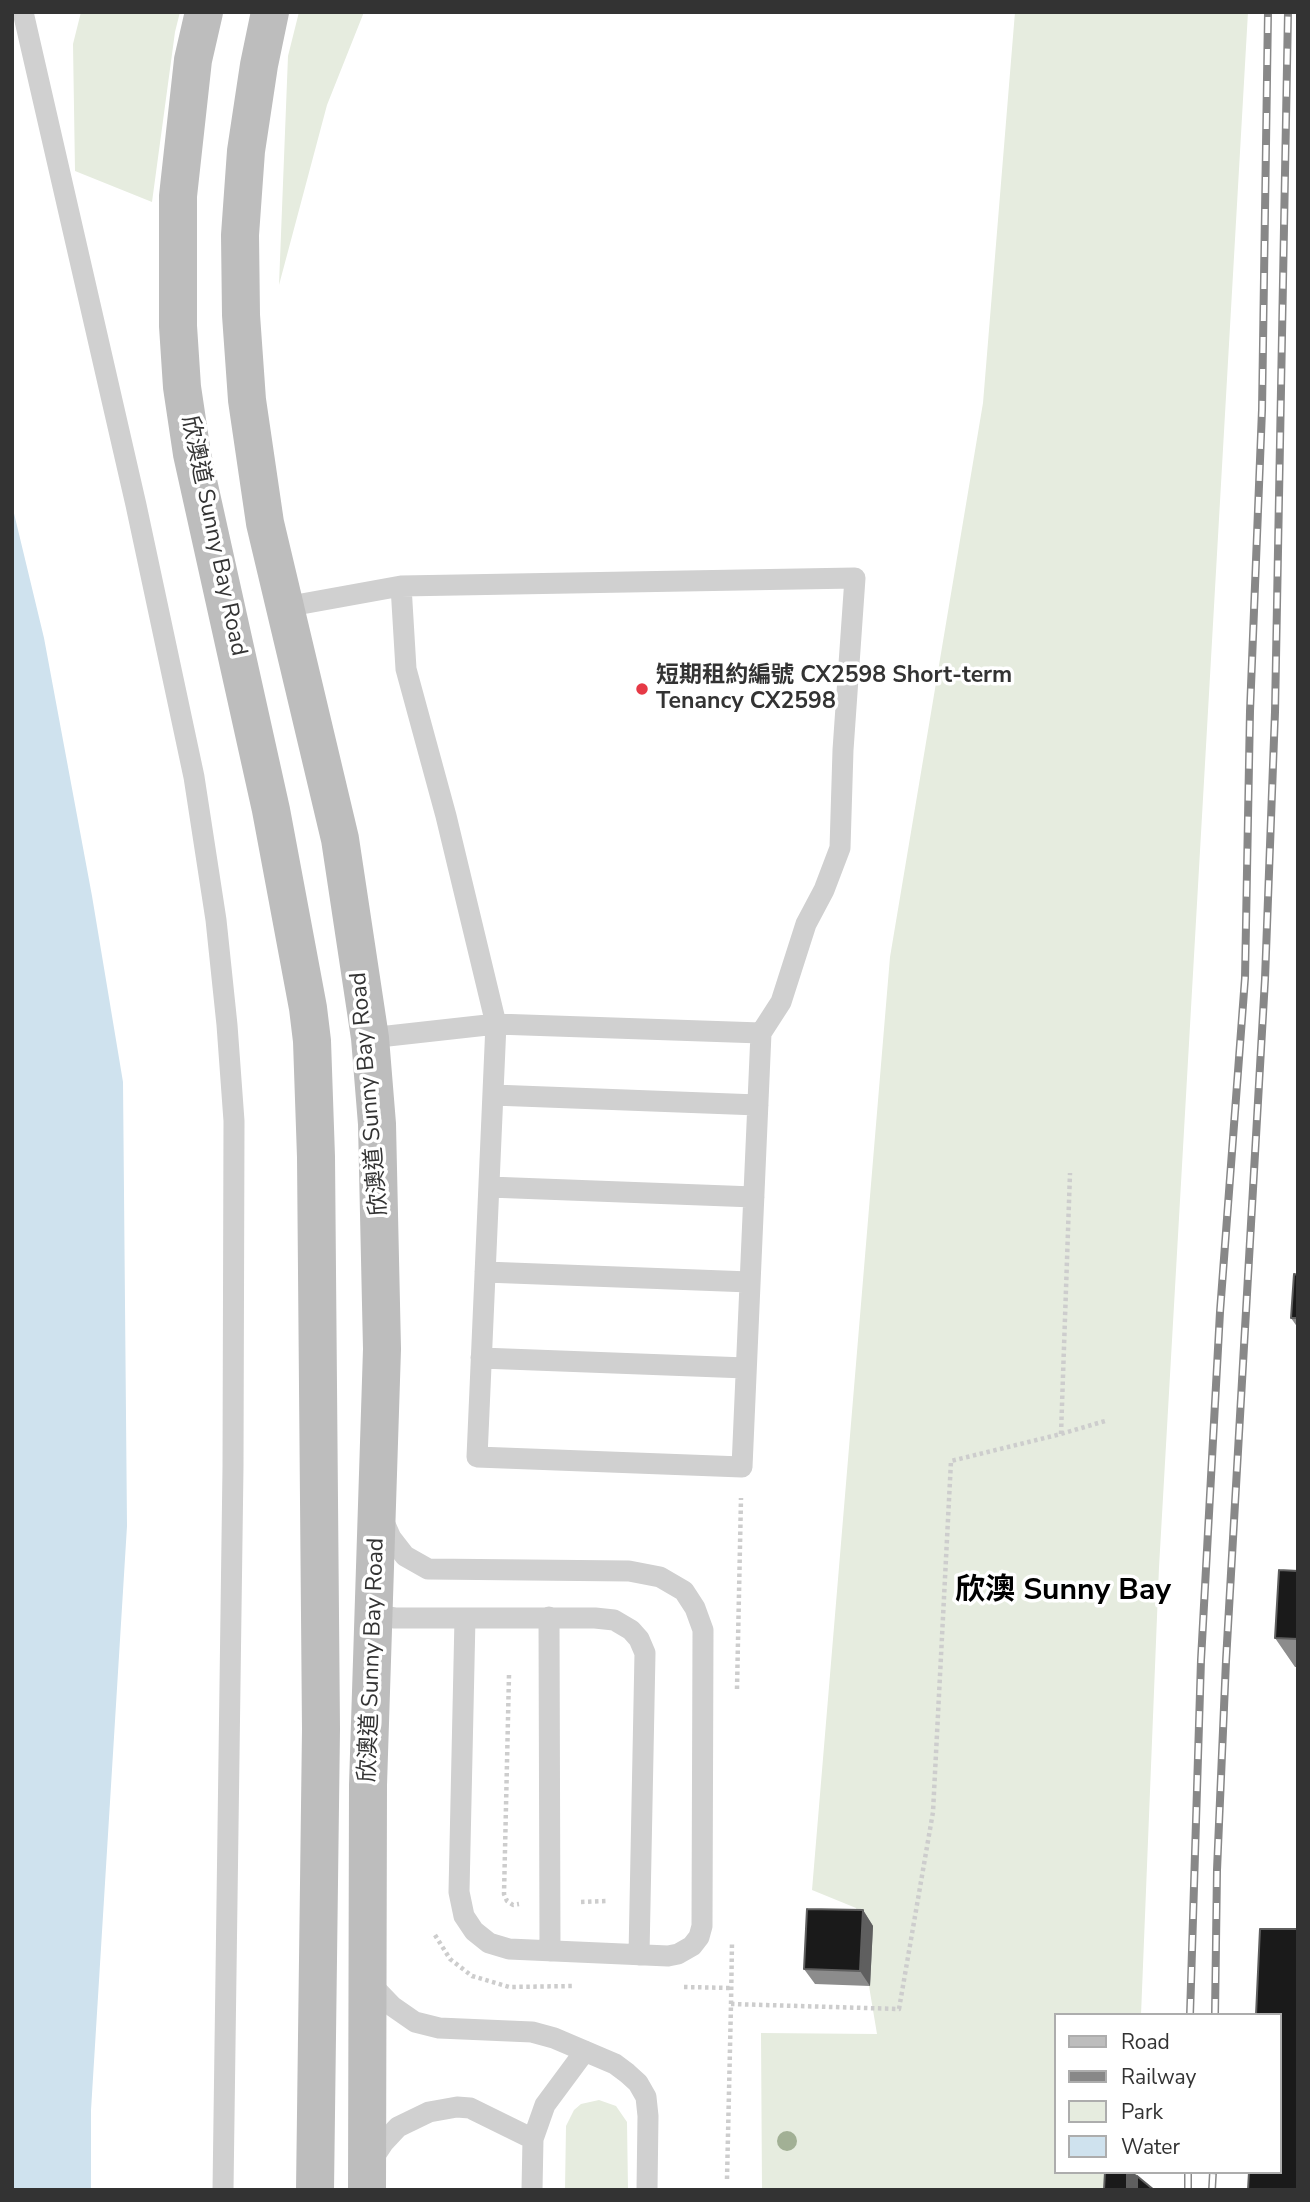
<!DOCTYPE html>
<meta charset="utf-8">
<style>
body{margin:0}
#map{position:relative;width:1310px;height:2202px;overflow:hidden;background:#fff;font-family:"Nunito Sans",sans-serif}
canvas{display:block}
.frame{position:absolute;inset:0;border:14px solid #333;pointer-events:none}
.legend{position:absolute;left:1054px;top:2013px;width:228px;height:161px;box-sizing:border-box;background:#fff;border:2px solid #adadad;margin:0;padding:9px 12px;list-style:none;font-size:21px;color:#333}
.legend li{display:flex;align-items:center;gap:14px;height:35px}
.legend b{width:35px;border:2px solid #adadad}
</style>
<div id="map">
<canvas width="1310" height="2202"></canvas>
<div class="frame"></div>
<ul class="legend">
<li><b style="height:9px;background:#bdbdbd"></b>Road</li>
<li><b style="height:9px;background:#888"></b>Railway</li>
<li><b style="height:19px;background:#e6ecdf"></b>Park</li>
<li><b style="height:19px;background:#cfe2ee"></b>Water</li>
</ul>
</div>
<script>
const c = document.querySelector('canvas').getContext('2d');
c.lineJoin = 'round';
function fillPath(path, color) { c.fillStyle = color; c.fill(path, 'evenodd'); }
const shape = rows => new Path2D(rows.map(r => 'M' + r).join(''));
function trace(path, color, width, dash) { c.strokeStyle = color; c.lineWidth = width; c.lineCap = dash ? 'butt' : 'round'; c.setLineDash(dash || []); c.stroke(path); }
function drawText(font, color, halo, rows, align = 'center') {
  c.font = font + ' "Nunito Sans","Noto Sans TC",sans-serif'; c.lineWidth = 7; c.setLineDash([]); c.textBaseline = 'middle'; c.strokeStyle = halo; c.fillStyle = color; for (const [text, x, y, turn = 0] of rows) {
    c.save(); c.translate(x, y); c.rotate((+turn || 0) * Math.PI / 180); c.textAlign = isNaN(turn) ? turn : align; if (halo) c.strokeText(text, 0, 0); c.fillText(text, 0, 0); c.restore();
  }
}
const green = shape([
 [81,12,180,12,175,32,152,202,75,171,73,44],
 [299,12,364,12,327,105,279,285,288,56],
 [1015,12,1248,12,1159,1567,1141,2015,1056,2015,1056,2172,1137,2172,1137,2179,1116,2190,762,2190,761,2033,877,2034,856,1908,812,1890,890,957,983,403],
 [599,2100,616,2106,627,2122,628,2190,565,2190,566,2126,574,2110,581,2104]
]);
const water = shape([
 [12,505,44,638,92,896,123,1082,127,1526,91,2110,91,2190,12,2190]
]);
const path = shape([
 [1061,1434,1070,1173],
 [509,1675,504,1894,507,1901,513,1905,519,1904],
 [737,1689,741,1498],
 [581,1902,606,1901],
 [435,1935,450,1959,472,1976,509,1987,574,1986],
 [684,1987,731,1988],
 [731,2004,732,1942],
 [727,2179,731,2004,899,2009,933,1812,951,1461,1061,1434,1105,1421]
]);
const lane = shape([
 [23,12,136,505,194,777,216,920,227,1025,234,1121,233,1467,223,2190],
 [401,586,406,669,446,816,496,1024,477,1457,742,1467,761,1033],
 [285,607,401,586,855,578,843,750,840,848,824,890,806,924,781,1002,761,1033,496,1024,370,1038],
 [493,1095,758,1105],
 [489,1187,754,1197],
 [485,1272,750,1282],
 [481,1358,746,1368],
 [383,1520,391,1538,405,1556,428,1569,629,1571,660,1577,684,1591,695,1608,703,1630,702,1926,699,1937,692,1946,678,1954,668,1956,509,1949,489,1943,474,1931,464,1916,459,1892,465,1618],
 [375,1615,395,1618,595,1618,614,1620,631,1630,639,1639,645,1653,639,1955],
 [549,1617,550,1951],
 [367,1980,392,2006,415,2022,439,2028,532,2032,554,2038,615,2064,627,2073,638,2083,646,2097,648,2116,647,2190],
 [533,2139,545,2105,585,2051],
 [370,2163,384,2142,398,2127,429,2112,457,2107,470,2108,533,2139,532,2190]
]);
const secondary = shape([
 [204,12,193,60,178,196,178,326,182,387,192,454,271,810,308,1008,312,1041,316,1157,321,1729,315,2190],
 [270,12,259,65,246,151,240,235,241,315,247,400,265,523,340,839,370,1038,377,1124,382,1349,368,1785,367,2190]
]);
const rail = shape([
 [1190,2015,1201,1660,1220,1312,1245,978,1250,711,1262,410,1268,12],
 [1215,2015,1217,1870,1226,1661,1265,979,1275,712,1288,12],
 [1188,2190,1188,2172],
 [1212,2190,1213,2172]
]);
const trees = [
 [787,2141]
];
const wall = shape([
 [1298,1275,1298,1328,1291,1318],
 [1298,1571,1298,1667,1295,1667,1275,1638],
 [863,1910,873,1926,870,1986,815,1984,804,1969]
]);
const shadedWall = shape([
 [863,1910,873,1926,870,1986,860,1971],
 [1127,2172,1134,2172,1142,2184,1142,2190,1127,2190]
]);
const building = shape([
 [1294,1274,1298,1275,1298,1318,1291,1318,1294,1274],
 [1279,1570,1298,1571,1298,1639,1275,1638,1279,1570],
 [807,1909,863,1910,860,1971,804,1969,807,1909],
 [1260,1929,1298,1929,1298,2190,1248,2190,1249,2172,1280,2172,1280,2015,1256,2015,1260,1929],
 [1105,2172,1127,2172,1127,2190,1104,2190,1105,2172],
 [1137,2176,1154,2190,1137,2190,1137,2176]
]);
const markers = [
 [642,689,7,"#e63946"]
];
const streetNames = [
 ["欣澳道 Sunny Bay Road",213,536,78],
 ["欣澳道 Sunny Bay Road",370,1094,-95],
 ["欣澳道 Sunny Bay Road",373,1660,-88]
];
const poiNames = [
 ["短期租約編號 CX2598 Short-term",656,676],
 ["Tenancy CX2598",656,702]
];
const districtNames = [
 ["欣澳 Sunny Bay",1063,1592]
];
fillPath(green, '#e6ecdf');
fillPath(water, '#cfe2ee');
trace(path, '#cdcdcd', 4.5, [3.5, 3.5]);
trace(lane, '#d0d0d0', 21);
trace(secondary, '#bdbdbd', 38);
trace(rail, '#888', 8);
trace(rail, '#fff', 5, [16]);
c.fillStyle = '#a2b095';
for (const [x, y] of trees) { c.beginPath(); c.arc(x, y, 10, 0, 2 * Math.PI); c.fill(); }
fillPath(wall, '#8c8c8c');
fillPath(shadedWall, '#5f5f5f');
fillPath(building, '#1a1a1a');
trace(building, '#5f5f5f', 2);
for (const [x, y, r, color] of markers) { const dot = new Path2D(); dot.arc(x, y, r, 0, 2 * Math.PI); c.fillStyle = color; c.fill(dot); trace(dot, '#fff', 2.5); }
drawText('23px', '#333', '#fff', streetNames);
drawText('bold 23px', '#333', '#fff', poiNames, 'left');
drawText('bold 30px', '#000', '#fff', districtNames);
</script>
